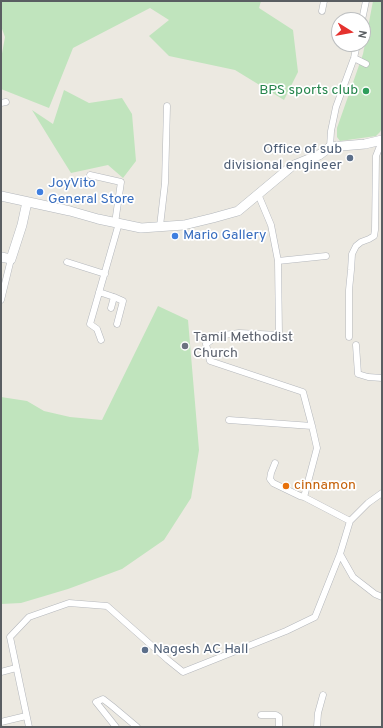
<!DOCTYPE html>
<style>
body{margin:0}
#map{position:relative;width:383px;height:728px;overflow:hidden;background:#ece9e1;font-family:Overpass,sans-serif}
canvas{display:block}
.frame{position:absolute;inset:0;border:2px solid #5a5e62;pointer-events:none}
.north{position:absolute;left:331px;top:12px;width:40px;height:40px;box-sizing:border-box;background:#fff;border:1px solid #bdbfc0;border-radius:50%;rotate:101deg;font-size:11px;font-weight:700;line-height:16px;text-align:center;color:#5a5e62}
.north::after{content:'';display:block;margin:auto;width:14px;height:18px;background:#e5322e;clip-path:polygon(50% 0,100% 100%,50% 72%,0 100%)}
</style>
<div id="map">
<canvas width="383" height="728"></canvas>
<div class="frame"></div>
<div class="north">N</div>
</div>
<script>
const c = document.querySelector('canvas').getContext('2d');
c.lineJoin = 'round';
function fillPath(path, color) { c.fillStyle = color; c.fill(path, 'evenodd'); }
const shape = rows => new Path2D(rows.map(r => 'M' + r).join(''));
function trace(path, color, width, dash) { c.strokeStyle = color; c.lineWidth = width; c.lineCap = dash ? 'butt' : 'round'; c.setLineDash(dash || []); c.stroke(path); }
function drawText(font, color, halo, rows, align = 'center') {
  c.font = font + ' Overpass,sans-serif'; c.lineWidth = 3.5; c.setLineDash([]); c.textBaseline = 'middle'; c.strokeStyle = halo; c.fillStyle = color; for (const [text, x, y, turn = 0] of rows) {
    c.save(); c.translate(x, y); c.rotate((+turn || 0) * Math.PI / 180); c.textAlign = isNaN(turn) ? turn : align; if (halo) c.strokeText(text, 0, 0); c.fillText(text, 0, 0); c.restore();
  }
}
const green = shape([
 [1,1,261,1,259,8,293,30,298,72,284,100,235,70,169,56,149,36,169,20,150,8,73,48,49,108,1,89,1,59,5,37,1,26],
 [373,1,382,1,382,128,380,132,376,136,340,141,337,137,337,128,363,54],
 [64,90,89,103,122,98,132,114,136,161,123,178,108,165,71,173,56,149,32,110,53,124],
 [158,306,188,320,199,450,191,498,164,540,122,569,68,589,21,603,1,604,1,397,27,401,44,411,70,417,102,420]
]);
const street = shape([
 [322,11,324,1],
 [362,20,366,1],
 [354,58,366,64],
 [1,103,6,102],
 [330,147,331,131,336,107,354,58,357,44],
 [90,175,121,182,115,223],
 [258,194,271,225,278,261],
 [160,226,165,183,167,106],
 [326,256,278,261,279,335,239,333,217,336,206,344,210,361,303,392,312,426,317,448,304,497,350,521],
 [67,262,105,274],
 [99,292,114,297,111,308],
 [114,297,123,301,117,324],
 [1,300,11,259],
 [349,337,349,290,351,270,352,254,356,246,361,242,369,239,374,236,375,230,376,156,382,141],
 [101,340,97,329,90,324,119,223],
 [356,345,358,374,368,377,382,378],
 [229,420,312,426],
 [275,463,271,473,270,479,273,483,300,496,304,497],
 [382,493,368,503,350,521,340,554,353,577,375,594,382,597],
 [1,672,16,668],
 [261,715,276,715,279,717,279,727],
 [1,722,26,716],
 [29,727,10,637,29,617,69,603,107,606,168,660,183,672,286,631,315,617,340,554],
 [116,727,96,702,103,699,112,706,137,727],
 [317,727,318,713,323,695]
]);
const secondary = shape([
 [1,196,70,211,98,219,141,228,184,225,213,218,238,211,292,166,319,155,330,147,365,144,382,140],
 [1,257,11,259,22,225,27,202]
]);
const markers = [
 [366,91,4,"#2e9e5b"],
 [350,158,4,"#5c6f8a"],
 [40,192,4,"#3f7fe0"],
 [175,236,4,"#3f7fe0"],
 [185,346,4,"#6b7280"],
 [286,486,4,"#e8710a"],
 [145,650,4,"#5c6f8a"]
];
const leisureNames = [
 ["BPS sports club",358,91]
];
const serviceNames = [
 ["Office of sub",342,150],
 ["divisional engineer",342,166],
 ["Nagesh AC Hall",153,650,"left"]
];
const shopNames = [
 ["JoyVito",48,184],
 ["General Store",48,200],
 ["Mario Gallery",183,236]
];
const worshipNames = [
 ["Tamil Methodist",193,338],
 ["Church",193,354]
];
const foodNames = [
 ["cinnamon",294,486]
];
fillPath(green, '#c0e4bd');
trace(street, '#b4b7bc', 7);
trace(secondary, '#b3b7bc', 10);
trace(street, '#fff', 6);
trace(secondary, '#fff', 9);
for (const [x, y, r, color] of markers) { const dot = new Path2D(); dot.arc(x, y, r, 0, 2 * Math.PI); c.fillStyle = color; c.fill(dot); trace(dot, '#fff', 1.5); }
drawText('14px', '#27864d', '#fff', leisureNames, 'right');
drawText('14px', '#4e5e75', '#fff', serviceNames, 'right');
drawText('14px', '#366cbe', '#fff', shopNames, 'left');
drawText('14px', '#5b616d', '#fff', worshipNames, 'left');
drawText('14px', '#c56008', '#fff', foodNames, 'left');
</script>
